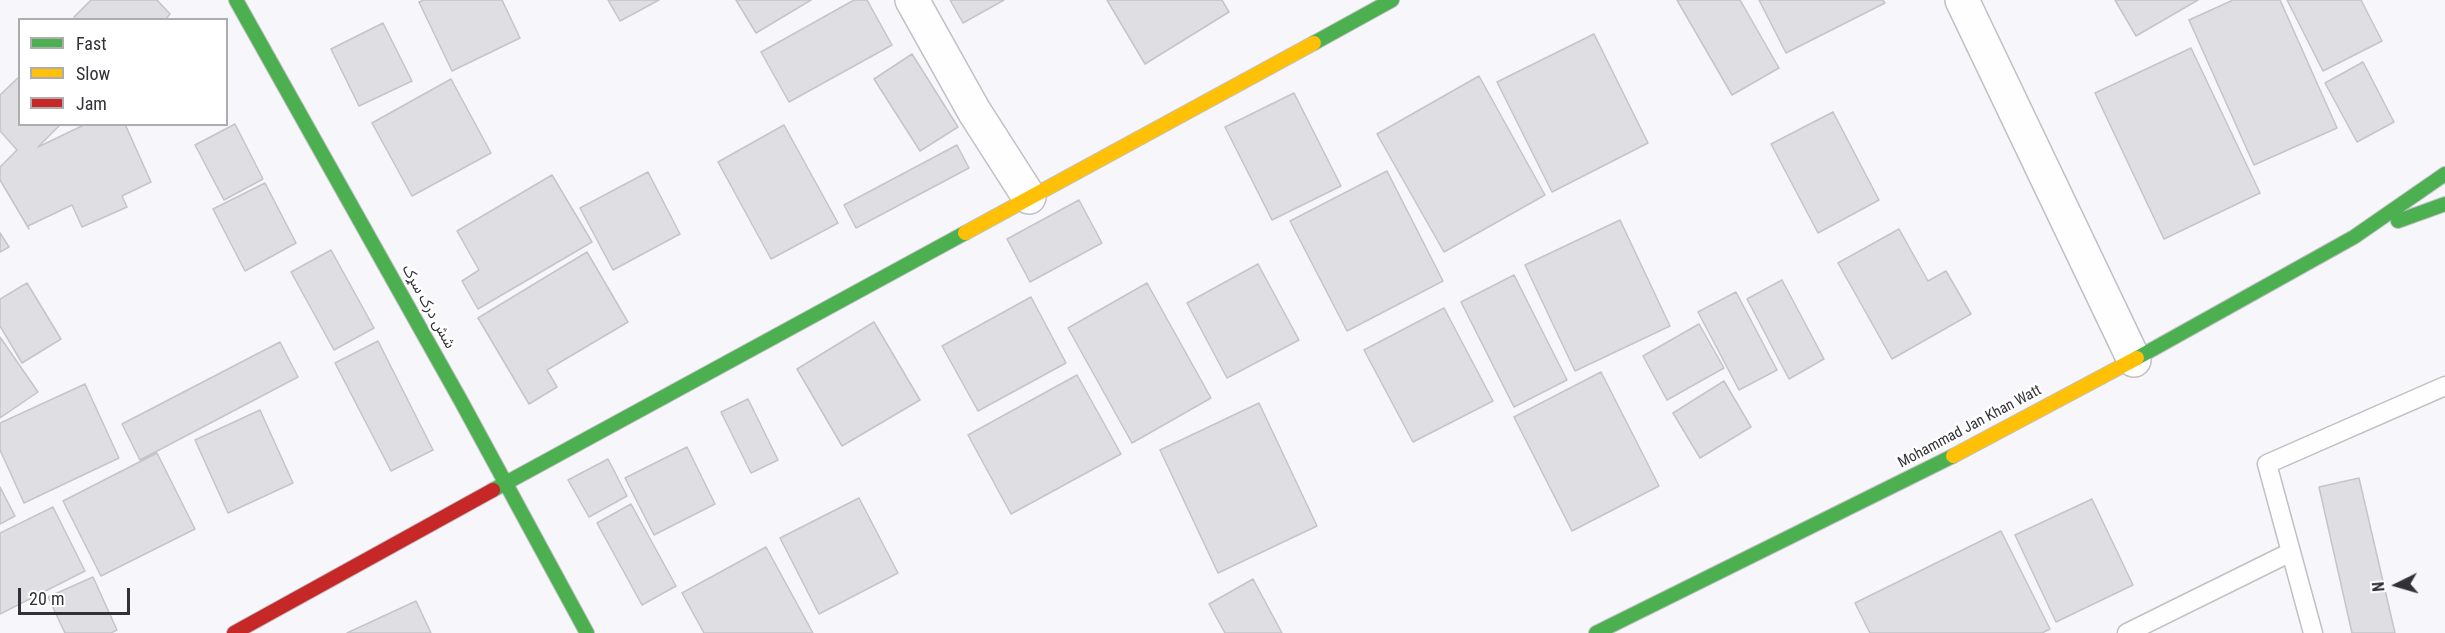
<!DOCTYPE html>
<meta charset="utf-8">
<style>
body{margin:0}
#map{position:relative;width:2445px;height:633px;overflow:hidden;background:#f6f6fb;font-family:"Roboto Condensed",sans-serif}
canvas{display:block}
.legend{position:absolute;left:18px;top:18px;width:210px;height:108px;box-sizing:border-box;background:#fff;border:2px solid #adadaf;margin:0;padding:8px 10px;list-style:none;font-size:18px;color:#313137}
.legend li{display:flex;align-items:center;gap:12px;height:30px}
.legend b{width:30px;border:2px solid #adadaf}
.north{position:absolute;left:2367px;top:555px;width:60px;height:60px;-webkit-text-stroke:4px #fff;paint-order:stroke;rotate:265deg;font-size:16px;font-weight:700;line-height:24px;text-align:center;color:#313137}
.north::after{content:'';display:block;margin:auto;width:21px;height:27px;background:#313137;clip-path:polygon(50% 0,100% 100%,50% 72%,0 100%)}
.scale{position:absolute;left:18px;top:588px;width:112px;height:27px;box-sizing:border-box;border:3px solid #313137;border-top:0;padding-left:8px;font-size:18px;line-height:21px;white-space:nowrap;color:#313137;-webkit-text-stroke:4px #fff;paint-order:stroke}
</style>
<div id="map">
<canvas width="2445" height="633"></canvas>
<ul class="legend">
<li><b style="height:8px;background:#4caf50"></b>Fast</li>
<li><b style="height:8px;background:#ffc107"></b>Slow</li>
<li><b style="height:8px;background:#c62828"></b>Jam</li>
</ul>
<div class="north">N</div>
<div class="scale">20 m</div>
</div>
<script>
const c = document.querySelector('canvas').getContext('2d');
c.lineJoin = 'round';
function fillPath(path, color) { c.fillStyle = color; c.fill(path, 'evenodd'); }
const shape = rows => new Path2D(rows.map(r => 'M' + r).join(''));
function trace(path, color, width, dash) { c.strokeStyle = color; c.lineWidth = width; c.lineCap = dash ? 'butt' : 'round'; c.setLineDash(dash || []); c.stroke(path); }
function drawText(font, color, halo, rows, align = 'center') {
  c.font = font + ' "Roboto Condensed","Noto Sans Arabic",sans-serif'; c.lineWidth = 5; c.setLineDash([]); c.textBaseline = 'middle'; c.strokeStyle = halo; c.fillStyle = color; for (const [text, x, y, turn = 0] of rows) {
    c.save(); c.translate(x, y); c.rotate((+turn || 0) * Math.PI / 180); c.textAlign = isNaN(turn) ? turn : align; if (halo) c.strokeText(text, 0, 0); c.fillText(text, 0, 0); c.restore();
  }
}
const building = shape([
 [91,0,157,0,170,14,165,20,77,20,74,17,91,0],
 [424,0,502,0,520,38,452,71,419,2,424,0],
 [608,0,659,0,620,21,608,0],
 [736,0,811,0,756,33,736,0],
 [854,0,867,0,892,45,789,102,761,52,854,0],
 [950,0,1004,0,963,23,950,0],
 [1107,0,1222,0,1229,12,1145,64,1107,0],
 [1677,0,1740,0,1779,68,1732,95,1677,0],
 [1759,0,1883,0,1885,3,1786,53,1759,0],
 [2115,0,2198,0,2136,36,2115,0],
 [2233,0,2280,0,2337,128,2254,165,2189,20,2233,0],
 [2287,0,2361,0,2382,41,2323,71,2287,0],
 [383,23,412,81,359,106,331,49,383,23],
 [1594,34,1648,143,1552,192,1497,82,1594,34],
 [2191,48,2260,193,2164,239,2095,93,2191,48],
 [912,54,958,127,920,151,874,79,912,54],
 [2363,62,2394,122,2357,142,2325,83,2363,62],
 [20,76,20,124,61,124,38,147,86,124,125,124,151,182,122,196,127,207,82,227,72,205,28,226,29,229,0,180,0,167,17,150,0,131,0,95,20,76],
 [1479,76,1545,195,1444,252,1377,134,1479,76],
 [451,79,491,153,412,196,372,123,451,79],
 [1294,93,1341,186,1272,220,1225,127,1294,93],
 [1833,112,1879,200,1818,233,1771,144,1833,112],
 [235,124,263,179,224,200,195,145,235,124],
 [784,125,838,223,771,259,718,162,784,125],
 [957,145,969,168,856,228,844,205,957,145],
 [1387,171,1443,281,1347,331,1290,221,1387,171],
 [648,172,680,234,613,270,580,208,648,172],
 [552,175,592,242,478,309,462,281,479,270,457,231,552,175],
 [265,183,296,243,245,271,213,209,265,183],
 [1079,200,1102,243,1030,282,1007,239,1079,200],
 [1620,220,1670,326,1575,371,1525,265,1620,220],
 [1899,229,1928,281,1946,271,1971,314,1892,359,1838,263,1899,229],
 [0,233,9,247,0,252,0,233],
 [331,250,374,328,334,350,291,272,331,250],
 [587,252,628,322,547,370,557,387,529,404,478,318,587,252],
 [1258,264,1299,340,1227,378,1187,303,1258,264],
 [1514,275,1567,380,1514,407,1461,302,1514,275],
 [1782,280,1824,359,1789,379,1747,299,1782,280],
 [27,283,61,339,22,363,0,326,0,299,27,283],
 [1147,283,1211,398,1132,443,1068,328,1147,283],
 [1736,292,1777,370,1739,390,1698,312,1736,292],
 [1031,297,1066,363,978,411,942,346,1031,297],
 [1444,308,1493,401,1413,442,1364,350,1444,308],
 [874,322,920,400,842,446,797,369,874,322],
 [1699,324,1724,368,1667,400,1643,356,1699,324],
 [0,337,38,392,0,418,0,337],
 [378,341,433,450,391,471,335,363,378,341],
 [280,342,298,377,140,460,122,424,280,342],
 [1601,372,1659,486,1572,531,1514,417,1601,372],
 [1077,375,1121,454,1011,514,968,435,1077,375],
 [1724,381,1751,427,1700,458,1673,413,1724,381],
 [85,384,119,458,24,503,0,450,0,423,85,384],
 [748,399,778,460,751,473,721,412,748,399],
 [1259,403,1317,526,1218,573,1160,450,1259,403],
 [260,410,293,483,228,513,195,440,260,410],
 [687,447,715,504,654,535,625,478,687,447],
 [157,453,195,529,101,576,63,501,157,453],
 [608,459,627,496,589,517,568,480,608,459],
 [2359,478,2395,633,2352,633,2319,487,2359,478],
 [0,487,15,516,0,524,0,487],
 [859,498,898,573,819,614,780,538,859,498],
 [2092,499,2133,585,2056,622,2015,535,2092,499],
 [631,504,676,586,642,605,597,523,631,504],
 [53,507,85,571,0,614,0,533,53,507],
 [2001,531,2050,629,2042,633,1870,633,1855,603,2001,531],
 [766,547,813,633,704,633,682,593,766,547],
 [93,577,117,630,111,633,65,633,48,597,93,577],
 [1253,579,1282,633,1225,633,1209,604,1253,579],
 [416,601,431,633,347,633,416,601]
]);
const lane = shape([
 [2127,633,2291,552],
 [2313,633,2267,464,2445,386]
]);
const street = shape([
 [912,0,974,111,1029,197],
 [1962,0,2134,360]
]);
const fast = shape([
 [236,0,461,401,587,633],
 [1314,43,1392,0],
 [2398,221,2445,204],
 [2137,358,2354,237,2445,174],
 [493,490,965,233],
 [1596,633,1953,456]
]);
const slow = shape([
 [965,233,1314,43],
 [1953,456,2137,358]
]);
const jam = shape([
 [234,633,493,490]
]);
const streetNames = [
 ["شش درک سړک",428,307,61],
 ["Mohammad Jan Khan Watt",1970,427,-28]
];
fillPath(building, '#dedee3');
trace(building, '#c5c4ca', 1.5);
trace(lane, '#c0c0c5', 21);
trace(street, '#c0c0c5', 36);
trace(fast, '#c0c0c5', 16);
trace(slow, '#c0c0c5', 16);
trace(jam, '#c0c0c5', 16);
trace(lane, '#fefefe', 18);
trace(street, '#fefefe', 33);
trace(fast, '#4caf50', 14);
trace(slow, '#ffc107', 14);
trace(jam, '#c62828', 14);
drawText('15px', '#313137', '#fff', streetNames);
</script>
